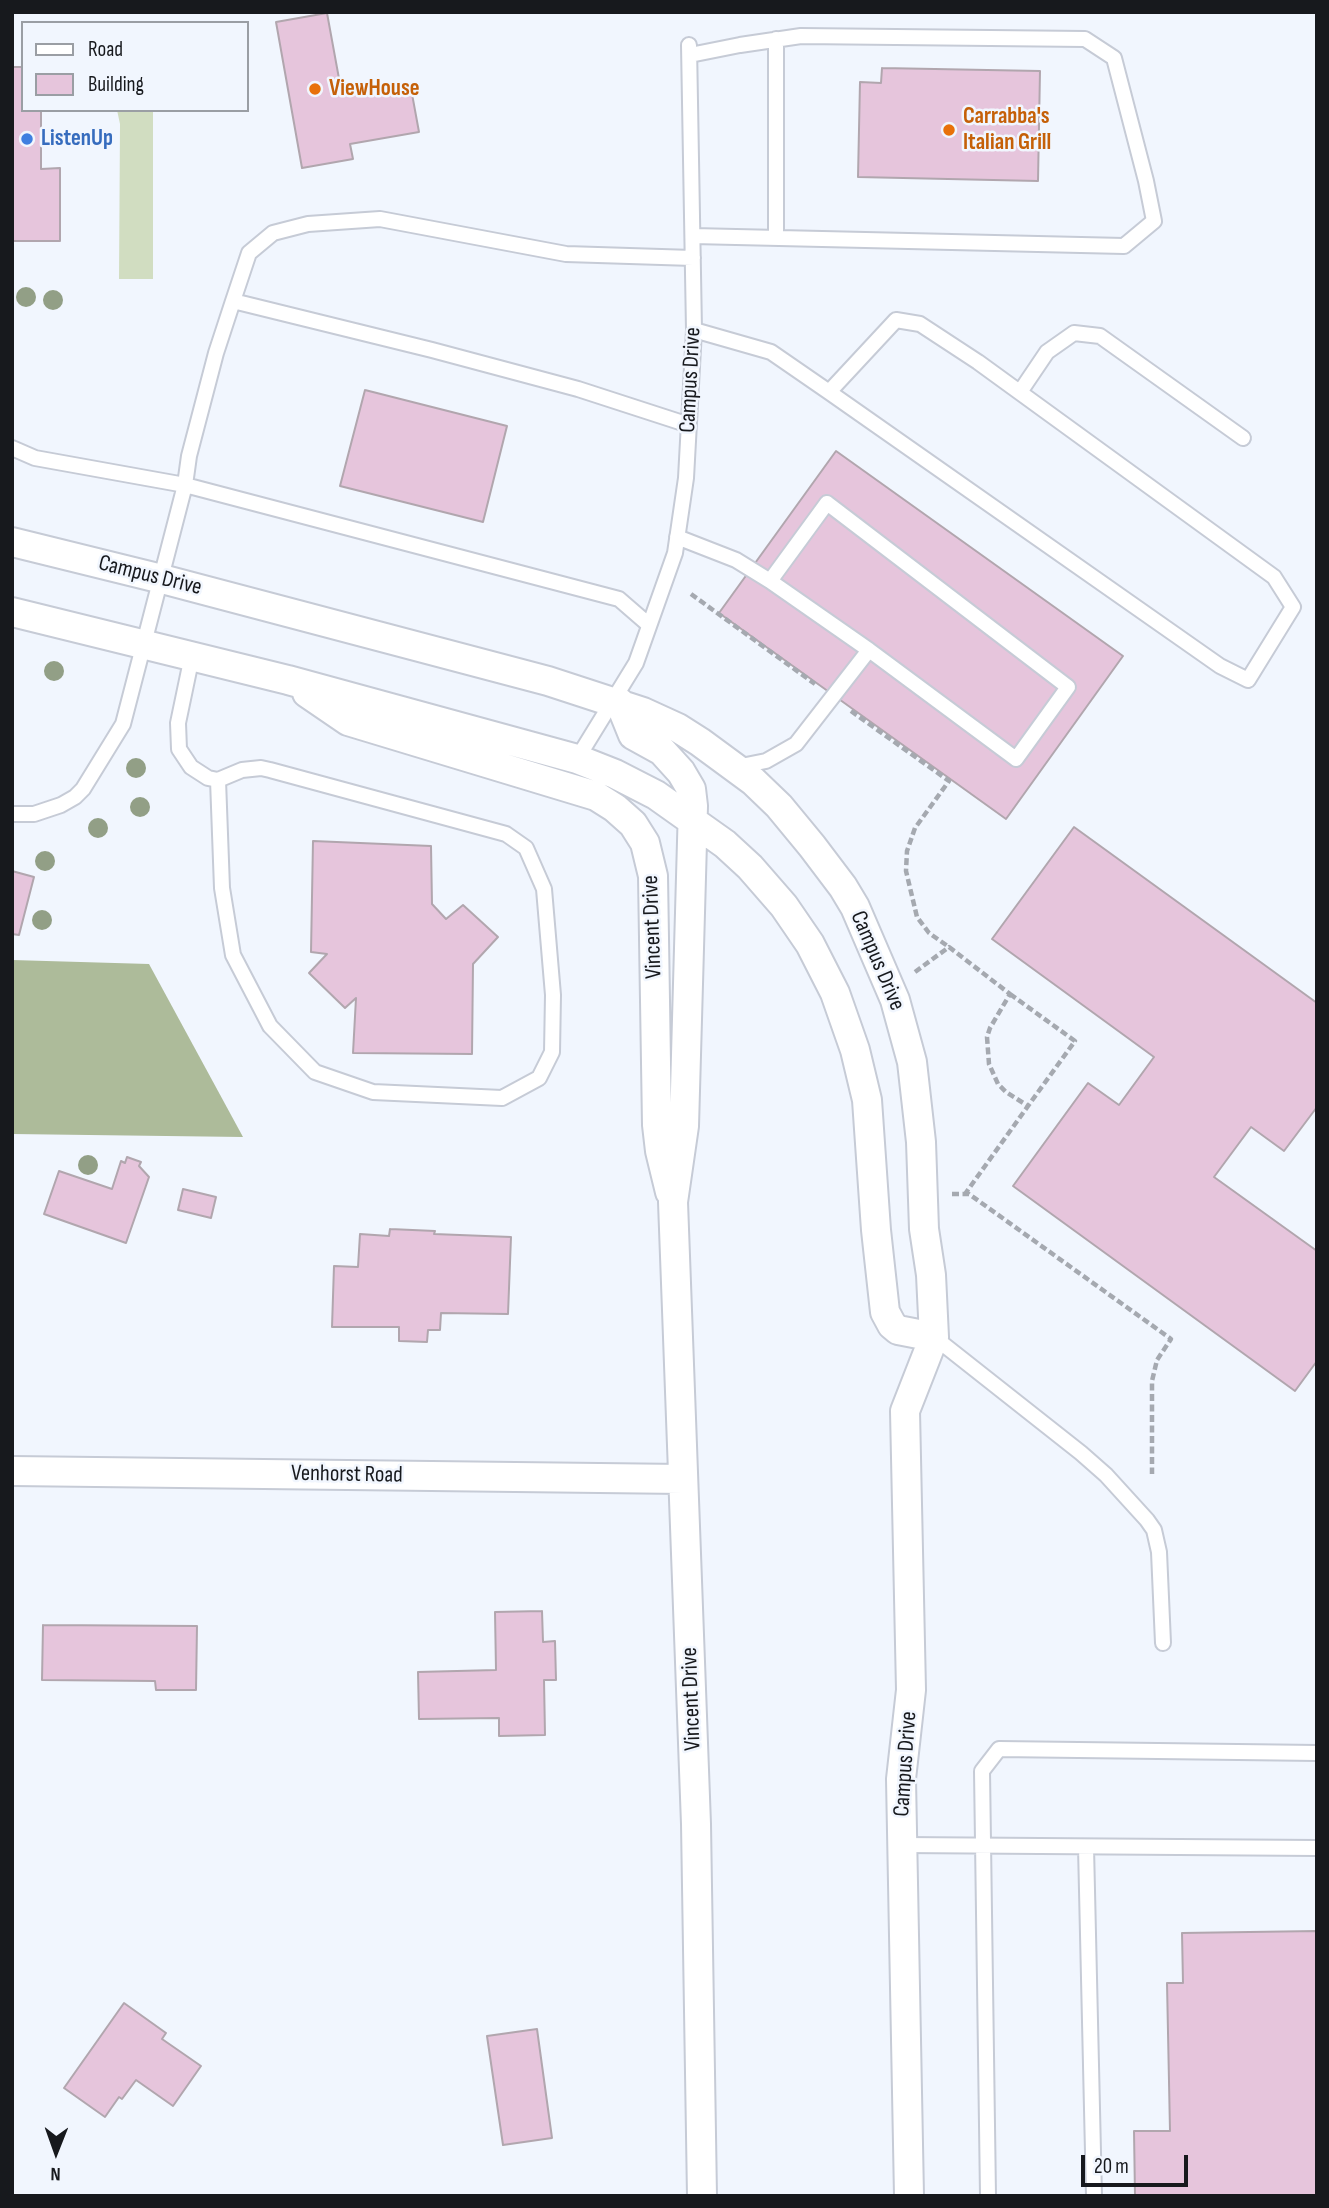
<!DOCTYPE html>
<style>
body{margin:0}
#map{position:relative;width:1329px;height:2208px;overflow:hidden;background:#f1f6fe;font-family:"Sofia Sans Condensed",sans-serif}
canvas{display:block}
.frame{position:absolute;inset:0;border:14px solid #17191d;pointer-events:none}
.legend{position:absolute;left:21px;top:21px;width:228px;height:91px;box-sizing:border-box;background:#f1f6fe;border:2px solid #9a9ea4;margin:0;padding:9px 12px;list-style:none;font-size:21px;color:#17191d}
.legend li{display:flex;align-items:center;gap:14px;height:35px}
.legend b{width:35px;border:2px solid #9a9ea4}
.north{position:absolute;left:21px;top:2117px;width:70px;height:70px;-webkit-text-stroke:5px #f1f6fe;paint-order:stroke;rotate:181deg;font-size:19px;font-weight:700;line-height:28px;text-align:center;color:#17191d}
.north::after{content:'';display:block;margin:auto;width:24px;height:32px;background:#17191d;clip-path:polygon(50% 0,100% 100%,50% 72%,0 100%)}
.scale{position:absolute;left:1081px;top:2155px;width:107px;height:32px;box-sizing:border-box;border:4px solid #17191d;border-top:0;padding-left:9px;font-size:21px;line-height:24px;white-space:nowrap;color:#17191d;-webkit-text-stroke:5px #f1f6fe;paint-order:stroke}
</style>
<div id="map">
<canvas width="1329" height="2208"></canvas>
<div class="frame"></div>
<ul class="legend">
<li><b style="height:9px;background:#fff"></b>Road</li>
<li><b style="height:19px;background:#e6c5dc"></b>Building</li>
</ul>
<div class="north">N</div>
<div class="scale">20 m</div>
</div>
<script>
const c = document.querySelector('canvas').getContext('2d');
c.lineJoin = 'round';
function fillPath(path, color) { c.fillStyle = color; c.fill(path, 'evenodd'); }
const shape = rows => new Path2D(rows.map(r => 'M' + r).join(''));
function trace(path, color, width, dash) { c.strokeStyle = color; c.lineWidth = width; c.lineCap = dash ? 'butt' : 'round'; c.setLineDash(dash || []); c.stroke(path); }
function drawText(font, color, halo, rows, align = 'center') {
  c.font = font + ' "Sofia Sans Condensed",sans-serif'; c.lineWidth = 5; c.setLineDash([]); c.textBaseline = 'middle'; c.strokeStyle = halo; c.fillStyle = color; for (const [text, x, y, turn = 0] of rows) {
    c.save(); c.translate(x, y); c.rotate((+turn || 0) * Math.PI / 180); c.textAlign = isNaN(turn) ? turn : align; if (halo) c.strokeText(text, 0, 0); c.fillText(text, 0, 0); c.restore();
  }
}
const green = shape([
 [117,110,153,110,153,279,119,279,120,124]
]);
const forest = shape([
 [12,960,149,964,243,1137,12,1134]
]);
const building = shape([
 [327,13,342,95,410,83,419,132,350,144,353,159,302,168,276,22,327,13],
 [12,67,23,67,23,110,41,110,41,169,60,168,60,241,12,241,12,67],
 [882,68,1040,71,1038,181,858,177,860,82,881,83,882,68],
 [365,390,507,426,483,522,340,486,365,390],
 [836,451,1123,656,1006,819,719,613,836,451],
 [1074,827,1317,1003,1317,1107,1284,1151,1251,1127,1214,1177,1317,1251,1317,1361,1295,1391,1013,1186,1088,1083,1119,1105,1154,1057,992,939,1074,827],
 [313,841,431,846,432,904,446,919,463,905,498,937,473,964,472,1054,353,1053,356,998,345,1008,309,973,327,954,311,952,313,841],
 [12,871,34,877,19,935,12,934,12,871],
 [127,1157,141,1162,139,1166,149,1177,126,1243,44,1214,59,1171,112,1189,121,1161,125,1163,127,1157],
 [183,1189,216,1197,211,1218,178,1210,183,1189],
 [390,1229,435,1231,434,1234,511,1237,508,1314,441,1313,440,1330,428,1330,427,1342,399,1341,399,1327,332,1327,334,1266,358,1267,360,1234,389,1236,390,1229],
 [542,1611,543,1642,555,1641,556,1680,544,1680,545,1735,499,1736,499,1718,419,1719,418,1672,496,1670,495,1612,542,1611],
 [43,1625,197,1626,196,1690,156,1690,155,1681,42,1680,43,1625],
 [1317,1931,1317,2196,1135,2196,1134,2131,1170,2131,1167,1983,1183,1983,1182,1933,1317,1931],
 [124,2003,166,2033,162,2039,201,2066,173,2106,136,2080,122,2099,119,2097,105,2117,64,2088,124,2003],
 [537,2029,552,2138,503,2145,487,2036,537,2029]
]);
const path = shape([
 [691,594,815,684],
 [851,711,949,781,915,828,907,851,906,871,917,917,929,933,949,947],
 [915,972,949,947,1010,994,990,1028,987,1037,989,1064,998,1084,1006,1092,1028,1106,965,1194],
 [1010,994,1075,1041,1028,1106],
 [952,1194,969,1194,1171,1339,1157,1360,1152,1381,1152,1474]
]);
const lane = shape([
 [776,39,776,238],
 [690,55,740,45,801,36,1085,39,1114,58,1146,181,1154,221,1124,246,693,236],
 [233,301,249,253,273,233,308,224,380,219,566,254,693,258],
 [694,330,771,352,829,392,1220,666,1248,680,1293,607,1274,577,978,362,920,324,896,320,829,392],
 [1020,392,1047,352,1074,333,1100,336,1243,438],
 [12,448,35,458,185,485,619,599,649,625],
 [827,503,1068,687,1016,759,869,650,770,581,827,503],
 [677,537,736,560,770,581],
 [192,656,178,723,179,749,191,767,208,778,218,780,222,888,233,955,270,1026,315,1072,373,1092,502,1098,539,1078,552,1052,553,995,544,889,526,848,506,834,270,770,261,768,242,770,218,780],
 [577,759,636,663,675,553,686,478,694,330,689,45],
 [736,767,766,761,796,744,869,650],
 [12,814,34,814,61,805,75,797,83,789,123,724,185,485,189,456,216,353,233,301,432,350,578,389,689,425],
 [934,1337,1081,1453,1106,1475,1147,1520,1154,1530,1159,1552,1163,1643],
 [902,1845,1317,1848],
 [1086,1847,1094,2196],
 [988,2196,982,1771,999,1749,1317,1753]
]);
const street = shape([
 [12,542,162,579,548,681,643,712,678,728,700,742,753,781,779,806,812,846,843,887,855,907,895,1000,912,1062,921,1142,924,1229,931,1275,934,1337,905,1411,911,1690,901,1779,909,2196],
 [12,612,288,680,577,759,615,774,656,795,725,844,750,867,784,906,810,944,835,993,855,1050,867,1100,876,1230,885,1312,892,1325,898,1330,934,1337],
 [307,693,348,721,596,796,615,808,633,824,645,843,653,876,657,1125,660,1151,670,1192],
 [620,703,633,735,662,751,681,772,691,789,693,806,684,1126,673,1202,696,1824,702,2196],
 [12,1471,683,1479]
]);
const trees = [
 [26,297],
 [53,300],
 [54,671],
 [136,768],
 [140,807],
 [98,828],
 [45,861],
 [42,920],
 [88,1165]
];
const markers = [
 [315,89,7,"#e8710a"],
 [949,130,7,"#e8710a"],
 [27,139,7,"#3f7fe0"]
];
const foodNames = [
 ["ViewHouse",329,89],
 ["Carrabba's",963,117],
 ["Italian Grill",963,143]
];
const shopNames = [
 ["ListenUp",41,139]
];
const streetNames = [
 ["Campus Drive",691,380,-87],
 ["Campus Drive",150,576,14],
 ["Vincent Drive",653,927,-92],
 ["Campus Drive",877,961,67],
 ["Venhorst Road",347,1475,1],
 ["Vincent Drive",692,1699,-92],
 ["Campus Drive",906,1764,-86]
];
fillPath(green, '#d1ddc1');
fillPath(forest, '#adbb9a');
fillPath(building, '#e6c5dc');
trace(building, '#b1a6ae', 2);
trace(lane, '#c6cbd6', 18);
trace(street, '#c6cbd6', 32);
trace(path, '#a5a9b0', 4.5, [7, 3.5]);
trace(lane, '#fff', 14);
trace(street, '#fff', 28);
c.fillStyle = '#929f86';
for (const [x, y] of trees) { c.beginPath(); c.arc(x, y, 10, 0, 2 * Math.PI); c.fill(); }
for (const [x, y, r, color] of markers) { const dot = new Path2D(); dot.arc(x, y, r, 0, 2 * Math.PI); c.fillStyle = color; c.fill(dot); trace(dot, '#f1f6fe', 2.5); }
drawText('bold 23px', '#c56008', '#f1f6fe', foodNames, 'left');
drawText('bold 23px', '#366cbe', '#f1f6fe', shopNames, 'left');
drawText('23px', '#17191d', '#f1f6fe', streetNames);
</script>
